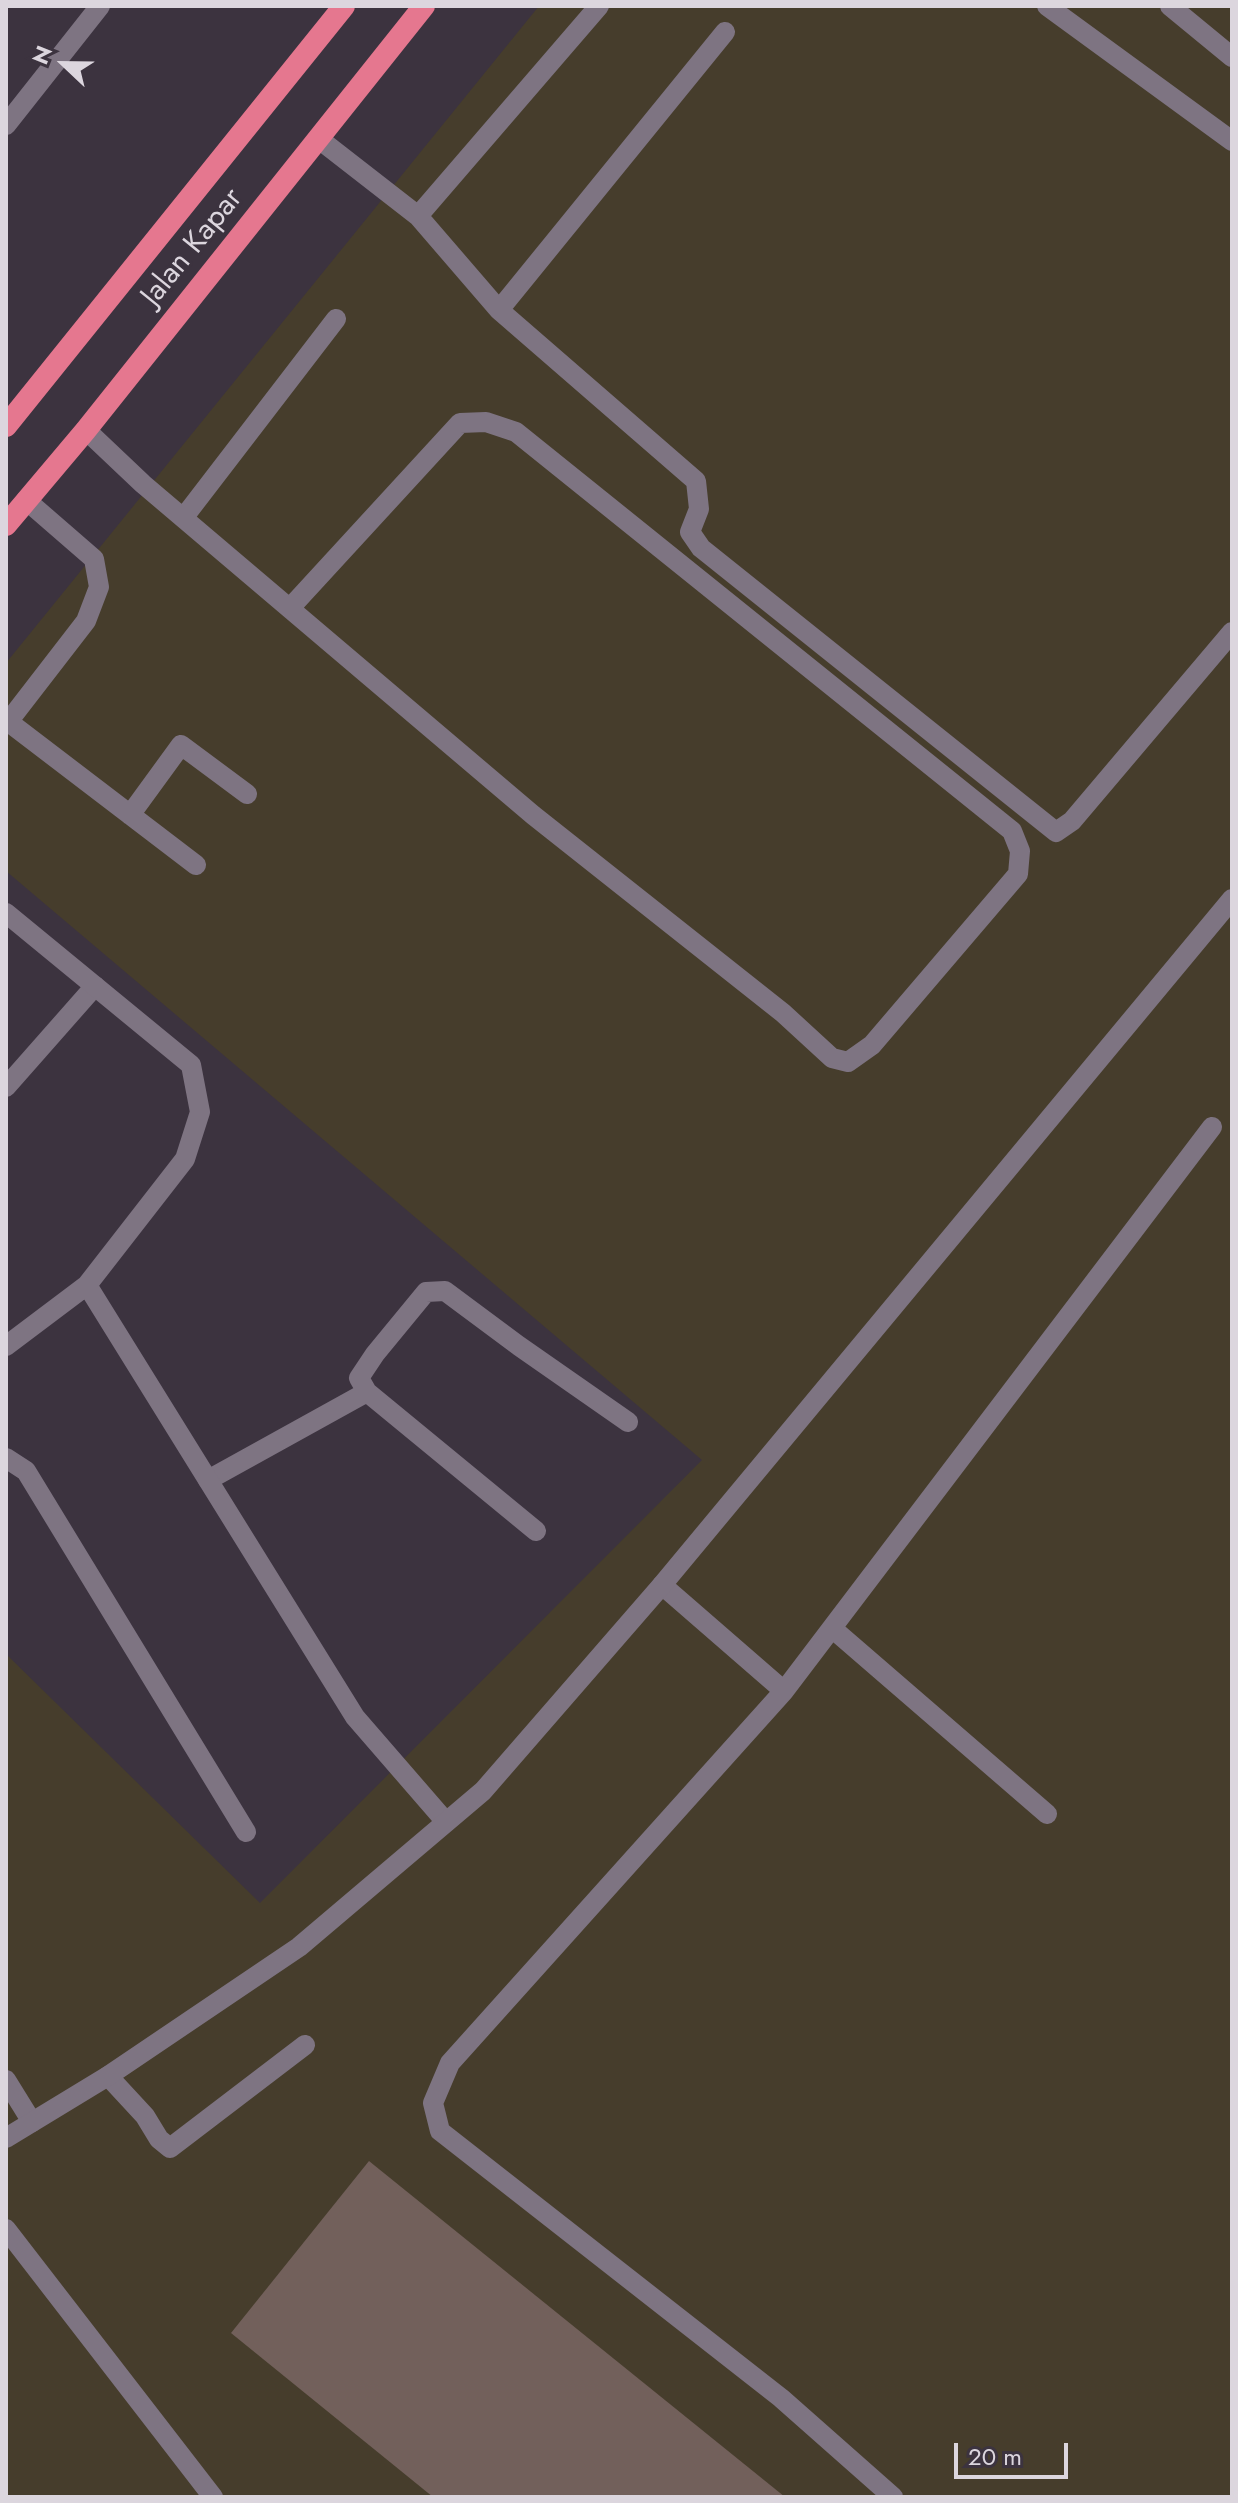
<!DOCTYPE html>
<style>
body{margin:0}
#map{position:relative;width:1238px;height:2503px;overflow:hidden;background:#3c333f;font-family:Jost,sans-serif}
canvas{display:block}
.frame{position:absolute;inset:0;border:8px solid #dcd6de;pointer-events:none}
.north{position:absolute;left:24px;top:24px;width:80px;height:80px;-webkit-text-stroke:6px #3c333f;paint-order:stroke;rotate:292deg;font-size:22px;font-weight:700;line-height:32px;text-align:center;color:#dcd6de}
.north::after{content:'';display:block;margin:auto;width:28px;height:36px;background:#dcd6de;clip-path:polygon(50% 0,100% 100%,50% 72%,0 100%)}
.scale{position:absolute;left:954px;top:2443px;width:114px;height:36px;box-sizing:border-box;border:4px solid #dcd6de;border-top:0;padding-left:10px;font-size:24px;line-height:28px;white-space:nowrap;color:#dcd6de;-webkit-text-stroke:6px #3c333f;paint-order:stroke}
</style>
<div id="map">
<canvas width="1238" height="2503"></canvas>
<div class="frame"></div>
<div class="north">N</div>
<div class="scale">20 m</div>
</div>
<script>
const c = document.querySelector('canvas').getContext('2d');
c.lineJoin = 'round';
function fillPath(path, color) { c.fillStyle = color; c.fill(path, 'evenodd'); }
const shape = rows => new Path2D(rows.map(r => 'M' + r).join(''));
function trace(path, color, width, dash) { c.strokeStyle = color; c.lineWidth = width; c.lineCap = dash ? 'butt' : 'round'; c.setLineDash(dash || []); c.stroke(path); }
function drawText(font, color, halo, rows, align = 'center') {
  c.font = font + ' Jost,sans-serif'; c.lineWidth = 6; c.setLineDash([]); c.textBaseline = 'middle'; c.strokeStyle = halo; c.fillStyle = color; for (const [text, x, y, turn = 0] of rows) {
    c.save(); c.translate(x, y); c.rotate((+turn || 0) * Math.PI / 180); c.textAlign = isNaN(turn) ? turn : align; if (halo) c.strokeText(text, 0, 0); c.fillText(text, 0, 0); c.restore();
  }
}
const industrial = shape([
 [539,6,1232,6,1232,2497,6,2497,6,1654,260,1903,702,1460,6,871,6,663]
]);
const building = shape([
 [369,2161,785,2497,433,2497,231,2333]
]);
const service = shape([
 [1047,6,1232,141],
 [1170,6,1232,57],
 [319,139,418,216,499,310,696,481,699,509,690,532,701,548,1056,832,1072,821,1232,632],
 [418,216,599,6],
 [499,310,725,32],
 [86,430,143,484,533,815,783,1013,832,1058,848,1062,872,1045,1018,874,1020,851,1012,831,516,432,486,422,460,423,290,608],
 [184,517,336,319],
 [6,720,196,865],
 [8,722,86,621,99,587,94,559,26,500],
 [130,815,181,745,247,794],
 [6,1087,95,986],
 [367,1392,359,1378,375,1354,426,1292,445,1291,519,1346,628,1422],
 [6,1458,26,1471,246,1832],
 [208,1480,367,1392,536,1531],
 [662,1585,784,1691,1212,1127],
 [833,1629,1047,1814],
 [784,1691,450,2063,433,2103,440,2131,781,2398,893,2497],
 [108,2076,145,2116,159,2139,170,2148,305,2045],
 [6,2080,32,2122],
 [6,2229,213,2497]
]);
const minor = shape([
 [6,125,100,6],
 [6,913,191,1065,200,1112,185,1159,87,1285,6,1346],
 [87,1285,355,1717,446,1822]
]);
const tertiary = shape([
 [6,2138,108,2076,299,1947,483,1791,662,1585,1232,899]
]);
const trunk = shape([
 [6,426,344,6],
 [6,525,86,430,424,6]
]);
const streetNames = [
 ["Jalan Kapar",193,248,-51]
];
fillPath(industrial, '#463d2c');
fillPath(building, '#72605b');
trace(service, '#7e7482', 20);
trace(minor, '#7e7482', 20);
trace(tertiary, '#7e7482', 20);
trace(trunk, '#e5778f', 22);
drawText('30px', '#dcd6de', '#3c333f', streetNames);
</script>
